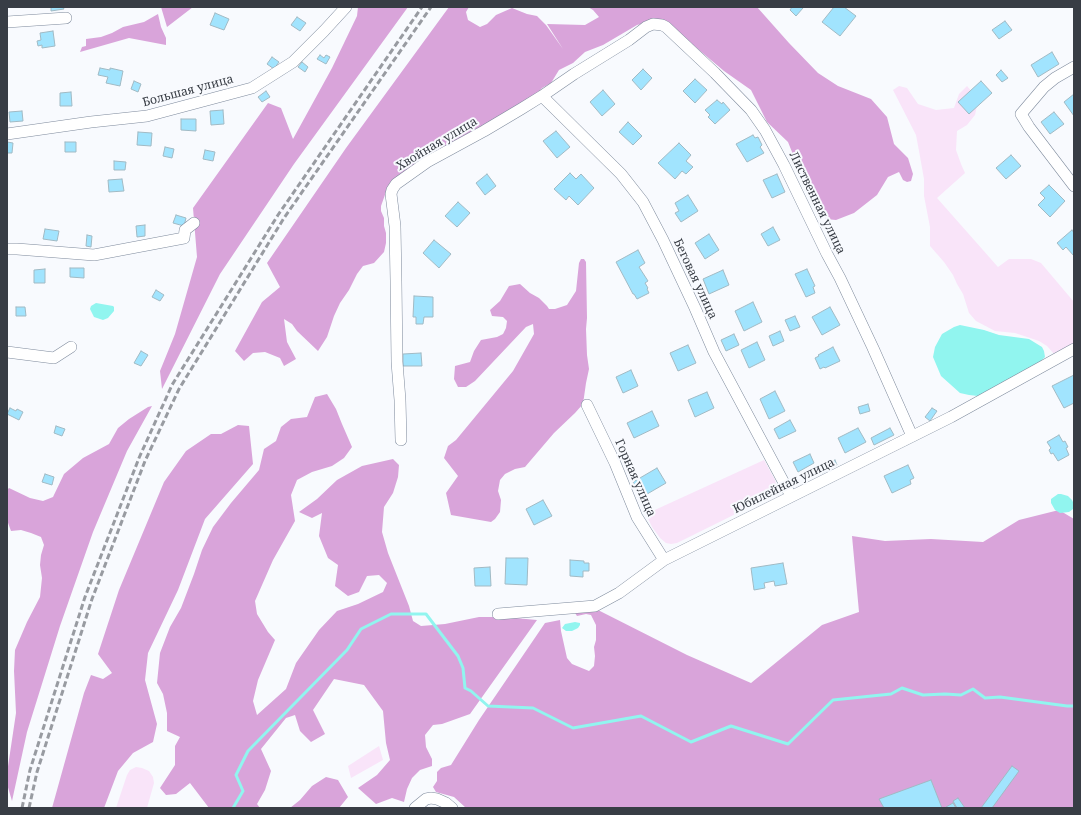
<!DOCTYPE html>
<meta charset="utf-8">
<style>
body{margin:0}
#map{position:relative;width:1081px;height:815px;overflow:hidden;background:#f8fafe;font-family:"Noto Serif",serif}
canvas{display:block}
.frame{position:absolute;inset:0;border:8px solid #383d45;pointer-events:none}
</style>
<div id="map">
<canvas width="1081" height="815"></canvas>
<div class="frame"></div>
</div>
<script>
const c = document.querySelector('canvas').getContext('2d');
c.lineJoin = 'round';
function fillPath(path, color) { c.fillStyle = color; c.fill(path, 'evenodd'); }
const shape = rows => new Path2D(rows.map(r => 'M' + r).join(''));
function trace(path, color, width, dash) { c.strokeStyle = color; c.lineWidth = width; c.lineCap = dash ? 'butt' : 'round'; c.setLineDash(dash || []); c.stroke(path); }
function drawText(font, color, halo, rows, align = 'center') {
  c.font = font + ' "Noto Serif",serif'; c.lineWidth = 4; c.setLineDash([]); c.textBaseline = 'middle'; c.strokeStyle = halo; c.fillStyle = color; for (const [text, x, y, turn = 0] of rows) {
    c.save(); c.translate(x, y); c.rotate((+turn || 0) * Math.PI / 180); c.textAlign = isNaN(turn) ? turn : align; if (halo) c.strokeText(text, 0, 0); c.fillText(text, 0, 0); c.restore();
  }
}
const green = shape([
 [899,86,907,88,918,104,936,110,954,108,959,94,967,86,973,93,978,101,975,115,967,125,957,131,956,150,961,164,965,173,937,198,998,267,1009,259,1031,259,1041,263,1074,302,1074,344,1054,354,1047,346,1039,341,1015,333,995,331,976,321,969,313,963,294,957,284,953,275,944,262,930,246,930,227,924,196,924,179,919,151,916,135,893,90],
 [764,460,775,480,777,490,776,494,677,543,671,544,666,543,660,538,652,527,646,514],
 [379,746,383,760,351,778,348,766],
 [136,767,142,768,149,771,153,777,154,783,147,808,116,808,127,775,130,770]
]);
const forest = shape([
 [161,7,193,7,167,27],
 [358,7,408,7,294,164,220,274,162,389,160,371,175,334,197,257,193,208,268,103,281,108,293,139,332,68,357,16],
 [449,7,469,7,466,12,468,20,480,27,487,24,496,15,512,8,527,14,537,16,546,25,563,49,547,24,585,25,599,17,593,10,588,7,757,7,789,43,818,73,838,86,871,99,887,117,894,144,908,158,913,174,911,181,907,182,903,180,899,172,888,177,877,195,854,213,836,220,826,219,798,167,788,142,767,122,751,90,724,71,680,34,657,20,637,25,603,45,585,52,573,63,559,70,551,83,542,88,535,96,386,192,381,206,381,211,384,218,384,226,386,233,386,243,384,252,374,263,363,266,357,274,349,290,340,303,334,316,327,337,318,351,297,331,292,324,284,319,287,342,296,359,284,366,280,358,265,352,253,353,244,361,235,351,262,302,280,287,267,263,346,148],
 [158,14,161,27,166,38,166,45,129,38,80,52,82,47,86,46,86,39,101,37,112,33,123,27,144,22],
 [581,259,584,259,586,262,587,318,586,329,587,355,589,369,586,383,583,404,575,413,554,433,525,467,515,469,505,474,500,480,498,491,501,500,500,512,495,519,491,522,451,515,446,493,458,476,444,458,448,446,456,440,513,371,534,334,533,324,526,327,475,381,466,387,458,387,454,379,455,366,470,362,474,351,481,340,497,337,503,334,506,328,507,321,503,317,492,316,490,310,500,301,509,286,520,284,530,293,539,298,547,306,549,309,555,309,567,305,576,291,579,263],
 [327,394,336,409,342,424,352,447,344,458,332,466,312,472,297,480,291,495,295,521,273,560,255,601,257,614,268,632,275,640,258,680,253,701,257,715,286,689,296,663,319,630,337,611,358,604,383,592,387,583,379,575,367,576,359,592,348,596,335,586,338,565,328,558,319,536,322,513,312,518,299,512,317,499,337,480,362,466,393,459,399,465,398,477,393,493,384,507,382,532,388,553,409,606,413,621,421,626,445,624,479,617,504,617,537,620,470,714,442,724,433,725,425,735,426,747,432,759,432,766,420,770,412,778,407,789,404,802,392,798,376,804,358,788,377,775,390,760,386,743,383,711,364,685,334,679,313,710,325,734,311,742,300,731,295,715,286,718,261,749,271,771,265,790,257,804,260,808,209,808,190,783,176,794,166,795,160,788,175,765,175,746,180,737,167,731,167,713,163,694,157,683,160,653,170,627,181,608,194,574,202,550,213,527,231,503,259,470,264,449,276,441,281,427,291,419,307,417,315,397],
 [152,406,127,451,93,532,60,626,27,732,12,801,7,784,7,773,16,713,14,671,15,650,27,622,40,597,42,578,40,565,41,555,44,545,41,537,31,533,21,530,11,531,7,520,7,490,9,488,30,498,43,501,53,497,64,474,83,458,109,444,118,428,129,419,148,407],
 [238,425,249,426,253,464,205,519,178,590,148,653,145,680,157,724,153,742,133,753,118,771,104,808,52,808,84,693,91,675,103,679,112,673,98,654,119,590,164,482,186,451,211,434,221,434],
 [1059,510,1074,519,1074,808,466,808,454,797,436,792,433,787,437,781,437,772,441,768,451,765,479,720,545,623,560,620,561,631,567,658,572,664,589,671,594,666,595,656,594,647,596,640,596,625,591,615,586,614,577,616,575,613,577,610,594,608,687,655,751,683,822,625,859,612,852,536,885,541,931,539,983,542,1019,520],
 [326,777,338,780,348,797,339,808,290,808,300,800,312,786]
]);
const water = shape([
 [96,303,113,306,114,307,114,311,108,318,103,320,94,317,90,309,91,306],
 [960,325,984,330,999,335,1029,339,1042,347,1044,351,1045,357,1040,362,978,396,969,395,960,393,941,376,933,357,935,347,942,334,954,327],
 [1058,494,1061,494,1068,496,1072,500,1074,504,1073,509,1069,512,1060,513,1055,510,1051,503,1051,499],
 [575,622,580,623,580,625,578,628,572,631,566,631,562,628,565,624]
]);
const stream = shape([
 [233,808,243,791,236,775,248,751,347,650,361,629,391,614,426,614,458,656,463,668,465,688,471,691,488,706,533,708,573,728,641,716,691,742,731,726,788,744,833,700,891,694,902,688,923,695,945,694,961,695,973,689,985,698,1000,697,1067,706,1074,706]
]);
const building = shape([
 [51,7,63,7,64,9,51,11,51,7],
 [792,7,802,7,803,8,796,16,790,10,792,7],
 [834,7,844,7,856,16,840,36,822,22,834,7],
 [215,13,229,19,224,30,210,25,215,13],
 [297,17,306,23,300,31,291,25,297,17],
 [1005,21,1012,30,999,39,992,30,1005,21],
 [53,31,55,46,42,48,42,45,38,46,37,41,41,40,40,33,53,31],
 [1052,52,1059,64,1038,77,1031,65,1052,52],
 [320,55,324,58,326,55,330,57,326,64,317,59,320,55],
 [272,57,279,62,274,69,267,64,272,57],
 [302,62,308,67,305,72,298,67,302,62],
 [100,68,110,70,110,68,123,71,120,86,106,83,108,77,98,75,100,68],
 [643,69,652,78,641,90,632,80,643,69],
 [1001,70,1008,78,1002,82,996,75,1001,70],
 [695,79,707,90,695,103,683,91,695,79],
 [134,81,141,84,138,92,131,89,134,81],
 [981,81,992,93,969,114,958,102,981,81],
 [603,90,615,104,602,116,590,102,603,90],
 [266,91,270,97,262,102,258,97,266,91],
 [71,92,72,106,60,106,60,93,71,92],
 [1074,94,1074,116,1064,102,1074,94],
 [717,100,722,104,723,102,730,110,715,124,708,117,710,115,705,110,717,100],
 [223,110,224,124,211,125,210,111,223,110],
 [22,111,23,121,10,122,9,112,22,111],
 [1054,112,1064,124,1050,134,1041,122,1054,112],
 [181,119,196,119,196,131,181,130,181,119],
 [628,122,642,136,633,145,619,132,628,122],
 [556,131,570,147,557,158,543,141,556,131],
 [138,132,152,133,151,146,137,145,138,132],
 [753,135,755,138,758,137,762,145,760,147,764,153,747,162,736,144,753,135],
 [7,142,13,143,12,153,7,153,7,142],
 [65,142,76,142,76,152,65,152,65,142],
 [679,143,691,155,686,161,693,167,686,174,682,171,675,179,658,163,679,143],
 [165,147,174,149,172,158,163,156,165,147],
 [205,150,215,152,213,161,203,159,205,150],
 [1011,155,1021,166,1006,179,996,168,1011,155],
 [114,161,126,162,125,170,114,170,114,161],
 [570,173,576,179,581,174,594,188,578,205,569,196,566,200,554,189,570,173],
 [487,174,496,186,485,195,476,183,487,174],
 [777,174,785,192,772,198,763,180,777,174],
 [122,179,124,191,109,192,108,180,122,179],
 [1049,185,1065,201,1050,217,1038,205,1045,198,1040,193,1049,185],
 [688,195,698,211,681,222,675,213,679,211,675,203,688,195],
 [458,202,470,213,457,227,445,216,458,202],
 [176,215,186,218,184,226,173,223,176,215],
 [145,225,145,236,137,237,136,226,145,225],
 [773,227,780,240,768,246,761,234,773,227],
 [45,229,59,231,57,241,43,239,45,229],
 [1072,230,1074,233,1074,256,1066,247,1063,250,1057,243,1072,230],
 [709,234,719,250,705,259,695,243,709,234],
 [87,235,92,236,91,247,86,246,87,235],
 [434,240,451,254,439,268,423,253,434,240],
 [638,250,645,263,639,267,648,281,645,283,648,288,647,289,649,293,637,299,634,294,633,294,616,262,638,250],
 [70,268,84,268,84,278,70,277,70,268],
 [45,269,45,283,34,283,34,270,45,269],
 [807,269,815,286,813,287,815,293,806,297,795,274,807,269],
 [723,270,729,285,709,294,703,279,723,270],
 [156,290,164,295,160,301,152,297,156,290],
 [414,296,433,297,433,317,424,317,423,324,416,324,416,317,413,317,414,296],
 [753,302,762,322,744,331,735,311,753,302],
 [16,307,25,307,26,316,16,316,16,307],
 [830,307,840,325,822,335,812,317,830,307],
 [795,316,800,327,790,331,785,320,795,316],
 [780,331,784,341,773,346,769,336,780,331],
 [734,334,739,345,726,351,721,340,734,334],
 [757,342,765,360,749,368,741,350,757,342],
 [688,345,696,363,678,371,670,353,688,345],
 [833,347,840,361,825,368,824,367,820,369,815,358,819,356,818,355,833,347],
 [141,351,148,355,141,366,134,363,141,351],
 [421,353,422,366,403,366,403,354,421,353],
 [631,370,638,386,623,393,616,377,631,370],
 [1074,375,1074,403,1064,408,1052,386,1074,375],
 [775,391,785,411,769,419,760,399,775,391],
 [707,392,714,408,695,417,688,400,707,392],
 [868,404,870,411,860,414,858,407,868,404],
 [10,408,16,411,17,409,23,412,19,420,7,414,10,408],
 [932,408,937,411,930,421,925,417,932,408],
 [652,411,659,426,634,438,627,423,652,411],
 [790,420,796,431,779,439,774,429,790,420],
 [56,426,65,429,62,436,54,433,56,426],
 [858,428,866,442,845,453,838,438,858,428],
 [890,428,894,435,874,445,871,438,890,428],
 [1059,435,1063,442,1065,441,1068,447,1066,448,1069,455,1058,461,1053,453,1051,454,1049,450,1051,448,1047,442,1059,435],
 [810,454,814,463,798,472,793,462,810,454],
 [835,460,837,465,822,473,819,468,835,460],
 [908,465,914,478,910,480,911,484,892,493,884,476,908,465],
 [657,468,666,483,642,497,633,482,657,468],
 [45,474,54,477,52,485,42,482,45,474],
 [543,500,552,516,534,525,526,509,543,500],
 [506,558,528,558,527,585,505,584,506,558],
 [570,560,584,561,584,563,589,563,589,571,583,571,583,577,570,576,570,560],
 [783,563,787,584,775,586,774,581,764,583,765,588,754,590,751,568,783,563],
 [490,567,491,586,475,586,474,568,490,567],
 [1012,766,1019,771,992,808,981,808,1012,766],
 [931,780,942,808,884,808,879,799,931,780],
 [958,798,965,808,957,808,953,801,958,798],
 [953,803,956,808,947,808,946,807,953,803]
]);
const minor = shape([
 [7,22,66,18],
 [1074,67,1055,78,1044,87,1021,114,1029,127,1074,186],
 [542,96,621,174,643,202,663,240,695,308,714,352,791,496],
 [7,134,91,122,147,116,252,88,293,62,324,31,346,7],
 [7,249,17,249,94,255,184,238,185,230,194,223],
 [7,352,54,358,71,347],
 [587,405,615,463,637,517,664,560],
 [401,440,400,400,397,362,396,281,395,226,391,194,392,190,396,184,427,162,484,131,521,109,542,96,574,74,629,40,646,27,653,24,662,25,666,27,715,73,751,110,765,130,784,165,827,254,840,278,873,348,912,436],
 [498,614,595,606,619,593,664,560,951,417,1074,349],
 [415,808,426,799,431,798,437,799,446,803,452,808]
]);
const rail = shape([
 [22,808,30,770,85,597,139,458,172,385,278,215,422,7],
 [29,808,37,772,92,599,145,461,179,389,284,218,431,7]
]);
const streetNames = [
 ["Большая улица",188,91,-15],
 ["Хвойная улица",437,144,-31],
 ["Лиственная улица",817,203,64],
 ["Беговая улица",695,279,65],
 ["Горная улица",635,478,66],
 ["Юбилейная улица",784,486,-26]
];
fillPath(green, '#f9e4f9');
fillPath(forest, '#d9a4da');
fillPath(water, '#91f5ef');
trace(stream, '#91f5ef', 3);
fillPath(building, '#a1e4fe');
trace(building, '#a1bac4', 1);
trace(minor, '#7e8a9c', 12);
trace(minor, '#fff', 11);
trace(rail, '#989ba1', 3, [6, 3]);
drawText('12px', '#383d45', '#f8fafe', streetNames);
</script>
